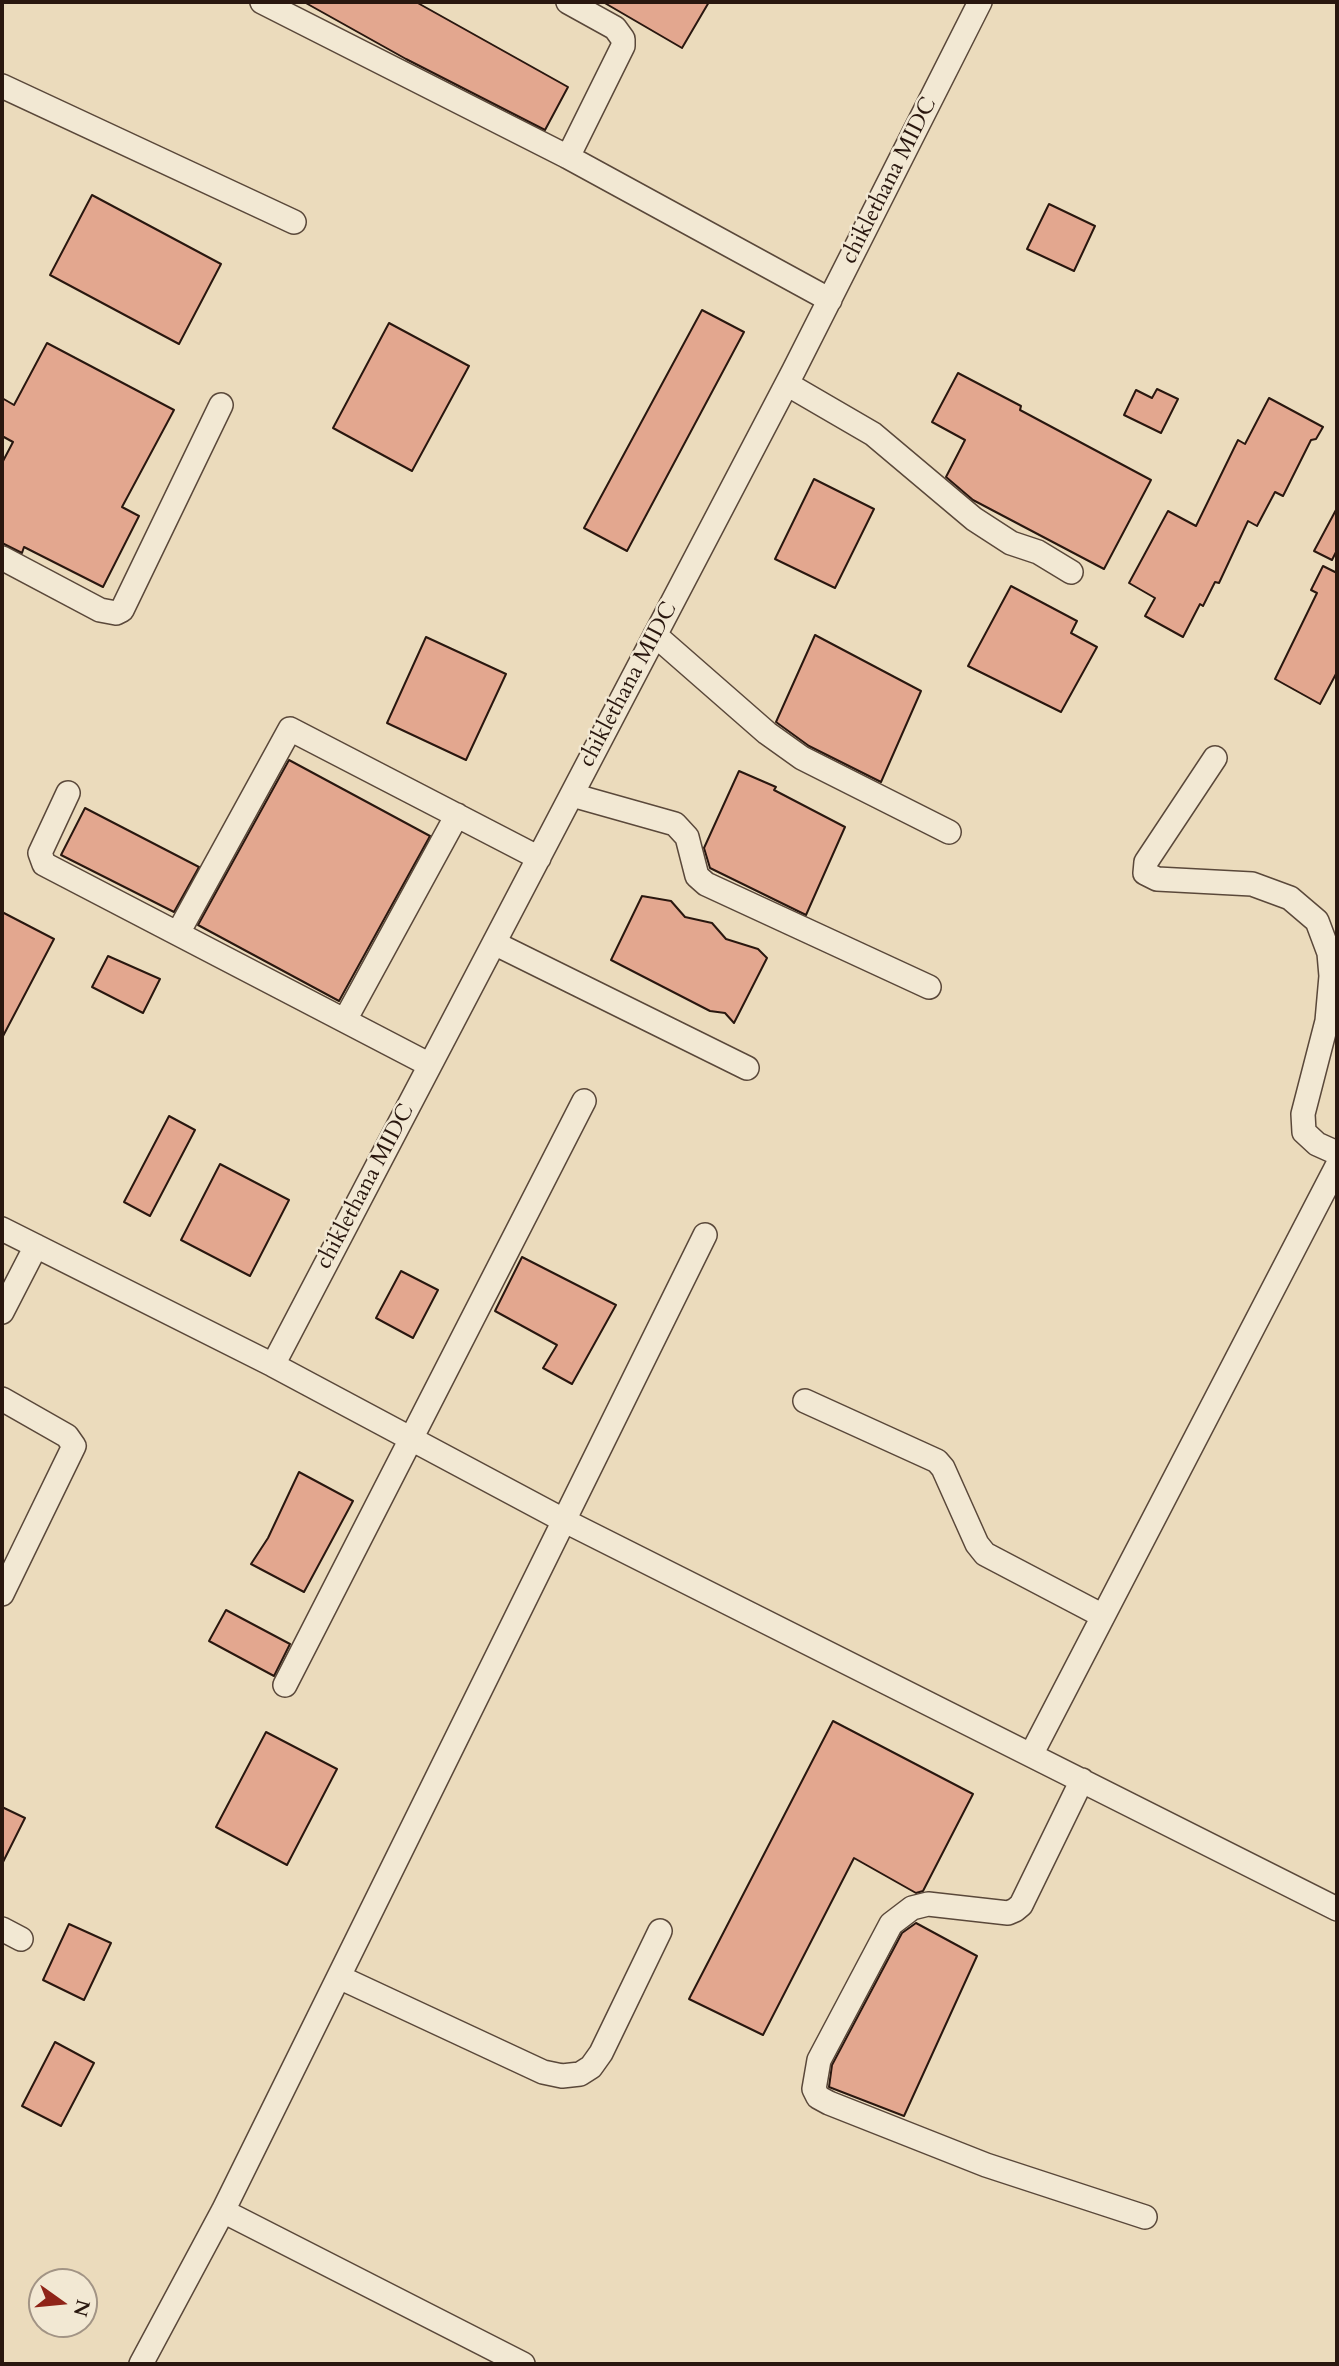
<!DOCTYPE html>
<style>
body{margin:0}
#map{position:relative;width:1339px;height:2366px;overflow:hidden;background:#ebdbbc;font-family:Cardo,serif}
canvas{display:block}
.frame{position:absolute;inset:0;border:4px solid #29170f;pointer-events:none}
.north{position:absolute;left:28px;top:2268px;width:70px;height:70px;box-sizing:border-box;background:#f2e8d3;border:2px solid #a29485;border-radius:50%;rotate:105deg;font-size:19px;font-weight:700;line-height:28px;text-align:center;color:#29170f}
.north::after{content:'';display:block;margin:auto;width:24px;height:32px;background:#8f2418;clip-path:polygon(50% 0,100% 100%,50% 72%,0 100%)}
</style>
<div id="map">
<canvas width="1339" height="2366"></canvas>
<div class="frame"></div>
<div class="north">N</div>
</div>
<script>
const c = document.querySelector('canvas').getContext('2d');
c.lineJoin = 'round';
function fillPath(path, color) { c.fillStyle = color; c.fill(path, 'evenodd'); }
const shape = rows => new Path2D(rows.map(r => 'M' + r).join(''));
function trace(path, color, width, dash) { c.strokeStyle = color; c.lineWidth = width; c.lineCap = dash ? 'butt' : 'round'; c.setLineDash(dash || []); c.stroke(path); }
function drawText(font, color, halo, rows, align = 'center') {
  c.font = font + ' Cardo,serif'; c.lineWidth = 5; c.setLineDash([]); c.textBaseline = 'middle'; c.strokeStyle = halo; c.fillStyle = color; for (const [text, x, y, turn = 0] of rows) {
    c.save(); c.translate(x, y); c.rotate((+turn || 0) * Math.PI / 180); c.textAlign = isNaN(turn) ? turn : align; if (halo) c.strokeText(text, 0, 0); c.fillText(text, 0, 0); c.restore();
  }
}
const building = shape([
 [304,2,416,2,568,87,545,130,406,59,304,2],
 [603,2,709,2,682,48,603,2],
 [92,195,221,264,179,344,50,275,92,195],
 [1049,204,1095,226,1074,271,1027,249,1049,204],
 [702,310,744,332,627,551,584,528,702,310],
 [389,323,469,366,412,471,333,428,389,323],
 [47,343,174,410,122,507,139,516,103,587,24,547,22,553,2,543,2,463,13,442,2,436,2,398,14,405,47,343],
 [958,373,1021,406,1020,410,1151,480,1104,569,973,500,946,477,965,440,932,422,958,373],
 [1157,389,1178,399,1161,433,1124,415,1136,390,1152,398,1157,389],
 [1269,398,1323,427,1316,439,1311,440,1283,496,1275,492,1257,526,1248,521,1219,583,1215,582,1203,606,1200,604,1183,637,1145,616,1155,598,1129,583,1168,511,1196,526,1238,440,1245,444,1269,398],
 [814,479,874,509,835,588,775,559,814,479],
 [1337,508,1337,550,1332,560,1314,551,1337,508],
 [1323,566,1337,573,1337,672,1320,704,1275,679,1317,593,1311,590,1323,566],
 [1011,586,1077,621,1071,633,1097,647,1061,712,968,666,1011,586],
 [815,635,921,691,881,782,809,746,776,722,815,635],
 [426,637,506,674,466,760,387,723,426,637],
 [289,760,430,836,339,1001,198,925,289,760],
 [739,771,776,787,774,790,845,827,806,915,710,868,704,848,739,771],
 [85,808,199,867,174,912,61,855,85,808],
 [642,896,671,901,685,917,712,923,726,939,758,949,767,958,734,1023,725,1013,710,1011,611,960,642,896],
 [2,912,54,939,2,1038,2,912],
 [108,956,160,979,143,1013,92,987,108,956],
 [169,1116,195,1130,150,1216,124,1202,169,1116],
 [220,1164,289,1200,250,1276,181,1240,220,1164],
 [522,1257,616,1305,572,1384,543,1368,557,1345,495,1311,522,1257],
 [401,1271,438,1290,413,1338,376,1318,401,1271],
 [299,1472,353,1501,304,1592,251,1564,268,1538,299,1472],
 [226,1610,290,1644,274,1676,209,1641,226,1610],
 [833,1721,973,1794,923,1891,916,1893,854,1858,763,2035,689,1999,833,1721],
 [266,1732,337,1769,287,1865,216,1827,266,1732],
 [2,1807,25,1818,2,1864,2,1807],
 [916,1923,977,1956,904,2116,829,2087,832,2065,902,1933,916,1923],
 [69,1924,111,1943,84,2000,43,1980,69,1924],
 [55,2042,94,2063,61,2126,22,2106,55,2042]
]);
const minor = shape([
 [262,2,568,157,830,300],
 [2,86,294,222],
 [568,157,623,46,623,39,615,28,568,2],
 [787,384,873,434,974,519,1011,543,1038,552,1071,572],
 [2,558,100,610,116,613,122,610,221,405],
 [655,635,767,733,802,758,949,832],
 [1215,758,1146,862,1145,873,1157,879,1252,884,1290,898,1317,921,1329,953,1331,976,1327,1021,1303,1114,1304,1132,1317,1144,1337,1153],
 [68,793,40,853,44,864,430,1065],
 [572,795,675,824,687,837,697,876,706,884,929,987],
 [178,933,290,729,539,858],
 [494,943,747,1068],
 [345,1020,457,815],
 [2,1229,273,1365,565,1521,1337,1909],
 [2,1312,36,1246],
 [273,1365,794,370,980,2],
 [2,1399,67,1436,74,1446,2,1594],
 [805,1401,937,1461,943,1468,977,1544,985,1554,1103,1616],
 [285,1685,584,1101],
 [1031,1755,1337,1166],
 [1082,1780,1021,1905,1015,1910,1008,1913,928,1904,912,1908,891,1924,819,2060,814,2089,818,2097,829,2103,986,2165,1145,2217],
 [2,1929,21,1939],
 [339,1977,543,2072,562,2076,580,2074,591,2067,601,2053,660,1931],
 [223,2211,523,2364],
 [141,2364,223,2211,705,1235]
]);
const streetNames = [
 ["chiklethana MIDC",890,181,-63],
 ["chiklethana MIDC",629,685,-62],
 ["chiklethana MIDC",366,1187,-62]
];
fillPath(building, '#e3a78f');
trace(building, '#29170f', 2);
trace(minor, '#5a483a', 26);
trace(minor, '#f2e8d3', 23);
drawText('23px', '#29170f', '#f2e8d3', streetNames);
</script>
